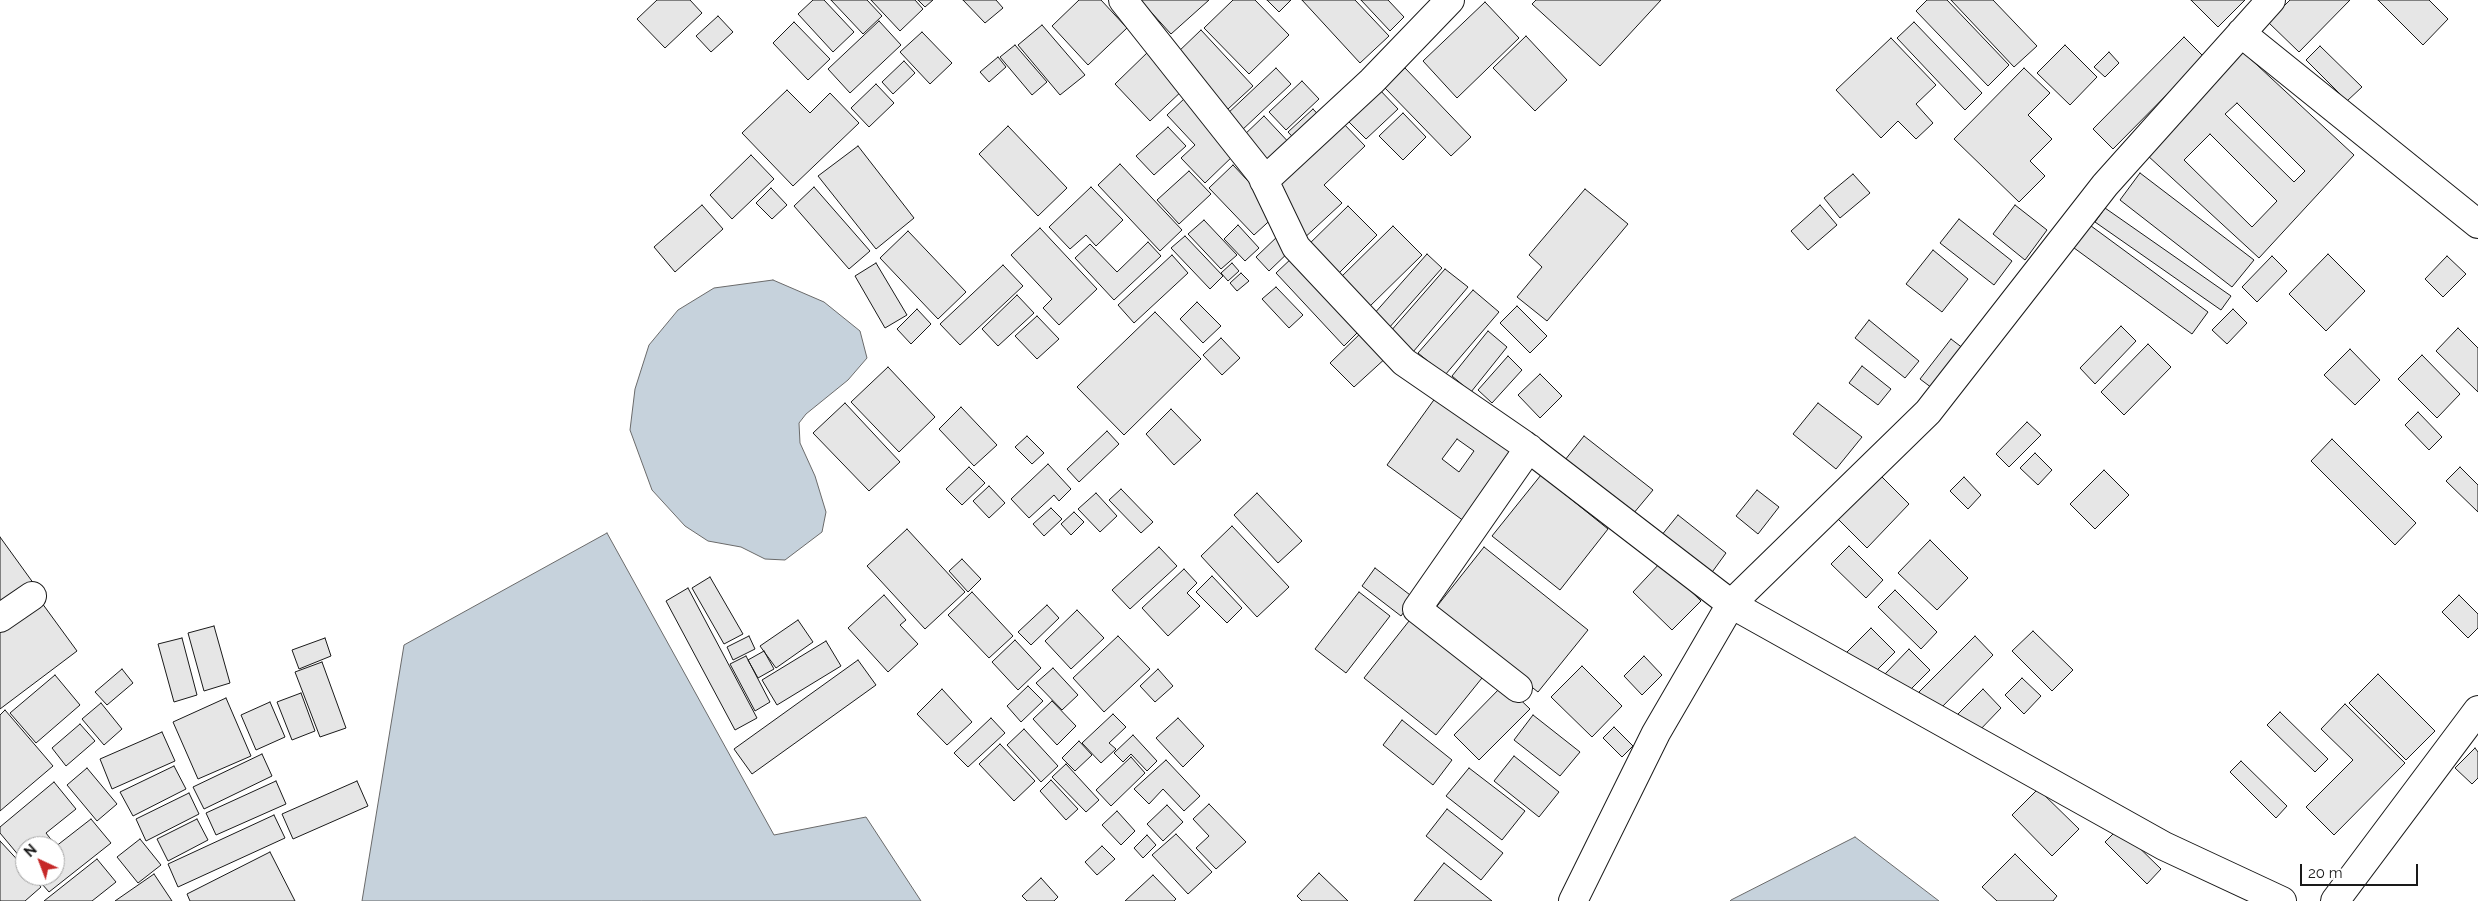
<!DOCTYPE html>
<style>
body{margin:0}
#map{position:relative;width:2478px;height:901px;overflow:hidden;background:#fff;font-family:Raleway,sans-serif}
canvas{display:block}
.north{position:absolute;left:15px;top:836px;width:50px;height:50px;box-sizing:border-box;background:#fff;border:1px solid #a3a3a3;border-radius:50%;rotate:317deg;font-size:14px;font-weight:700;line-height:20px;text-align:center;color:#1a1a1a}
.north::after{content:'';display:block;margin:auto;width:18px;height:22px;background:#c62828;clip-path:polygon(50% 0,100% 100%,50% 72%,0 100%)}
.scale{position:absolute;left:2300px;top:864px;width:118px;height:22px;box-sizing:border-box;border:2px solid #1a1a1a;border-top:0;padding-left:6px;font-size:15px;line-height:18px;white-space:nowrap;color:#1a1a1a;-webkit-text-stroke:4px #fff;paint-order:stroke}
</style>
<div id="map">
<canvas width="2478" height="901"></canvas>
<div class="north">N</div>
<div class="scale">20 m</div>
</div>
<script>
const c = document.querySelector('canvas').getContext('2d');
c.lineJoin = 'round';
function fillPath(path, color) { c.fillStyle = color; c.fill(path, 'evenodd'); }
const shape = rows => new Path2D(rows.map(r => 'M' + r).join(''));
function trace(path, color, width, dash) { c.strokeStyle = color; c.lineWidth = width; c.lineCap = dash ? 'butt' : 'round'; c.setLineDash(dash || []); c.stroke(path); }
const water = shape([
 [773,280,824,302,860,331,867,358,848,380,806,414,799,423,800,443,815,476,826,512,822,532,785,560,765,559,741,547,708,541,685,526,652,490,630,430,635,389,649,345,678,310,714,288,773,280],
 [607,533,774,835,866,817,921,901,362,901,404,645,607,533],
 [1855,837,1939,901,1730,901,1731,900,1855,837]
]);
const building = shape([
 [657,0,690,0,702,13,665,48,637,19,657,0],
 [813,0,824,0,854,32,833,52,798,14,813,0],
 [831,0,867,0,882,16,863,34,831,0],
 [871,0,915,0,923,9,900,31,871,0],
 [918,0,933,0,925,7,918,0],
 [963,0,996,0,1003,8,985,23,963,0],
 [1079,0,1101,0,1127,28,1088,65,1052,26,1079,0],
 [1140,0,1209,0,1171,34,1140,0],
 [1233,0,1255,0,1289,35,1249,74,1204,28,1233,0],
 [1267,0,1291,0,1279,12,1267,0],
 [1302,0,1355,0,1389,36,1360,63,1302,0],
 [1361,0,1388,0,1404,17,1390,31,1361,0],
 [1536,0,1661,0,1600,66,1532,4,1536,0],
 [1927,0,1947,0,2009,65,1988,86,1916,11,1927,0],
 [1951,0,1993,0,2037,46,2014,67,1951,0],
 [2191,0,2245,0,2218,27,2191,0],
 [2290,0,2350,0,2299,52,2268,22,2290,0],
 [2378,0,2429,0,2448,19,2423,45,2378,0],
 [1485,2,1519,38,1457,98,1423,61,1485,2],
 [718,16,733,32,711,52,696,36,718,16],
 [879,21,901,45,850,93,828,69,879,21],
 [794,22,830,59,808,80,773,43,794,22],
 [1914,22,1982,93,1965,110,1897,38,1914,22],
 [1042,25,1085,75,1060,95,1018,45,1042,25],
 [1201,30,1253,86,1228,109,1176,54,1201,30],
 [922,32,952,63,930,84,900,52,922,32],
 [1526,36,1567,80,1535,111,1493,68,1526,36],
 [2184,37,2204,57,2113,149,2093,129,2184,37],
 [1891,38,1936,85,1916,104,1933,123,1916,139,1898,121,1881,138,1836,90,1891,38],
 [1015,45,1047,82,1032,95,1000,57,1015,45],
 [2065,45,2097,77,2070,105,2037,73,2065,45],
 [2320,46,2362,87,2347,101,2306,60,2320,46],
 [1150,50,1185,88,1150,121,1115,84,1150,50],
 [2109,52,2119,63,2105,77,2094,67,2109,52],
 [2243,52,2354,155,2259,258,2147,155,2243,52],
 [2237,103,2305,171,2294,182,2225,114,2237,103],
 [2210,134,2277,201,2252,227,2184,160,2210,134],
 [998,57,1006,67,989,82,980,72,998,57],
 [904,61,915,73,893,94,882,82,904,61],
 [1276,68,1291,84,1241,131,1226,115,1276,68],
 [1405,68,1471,137,1451,156,1385,88,1405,68],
 [2024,68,2050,93,2028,115,2052,139,2030,161,2045,176,2019,202,1954,139,2024,68],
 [1302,81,1319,99,1286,130,1269,112,1302,81],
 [876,84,894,103,869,127,851,108,876,84],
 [1378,88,1398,109,1366,139,1346,119,1378,88],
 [787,90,810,113,830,93,859,123,793,186,742,133,787,90],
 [1185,98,1236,153,1205,183,1181,158,1195,145,1167,115,1185,98],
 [1313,109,1326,123,1301,146,1288,132,1313,109],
 [1403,113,1426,137,1403,160,1379,136,1403,113],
 [1264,116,1294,148,1271,169,1242,137,1264,116],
 [1342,122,1365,146,1324,185,1342,203,1301,241,1271,189,1342,122],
 [1008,126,1067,188,1038,216,979,154,1008,126],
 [1168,127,1186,146,1154,175,1136,156,1168,127],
 [858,146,914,218,876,249,818,176,858,146],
 [751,155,774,179,732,219,710,195,751,155],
 [1120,164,1182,230,1160,251,1098,185,1120,164],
 [1233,165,1278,213,1254,235,1209,188,1233,165],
 [1189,171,1211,194,1179,224,1157,200,1189,171],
 [2140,173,2254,260,2232,287,2120,200,2140,173],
 [1853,174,1870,193,1840,218,1824,198,1853,174],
 [814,187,870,251,849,269,794,206,814,187],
 [1091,187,1123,220,1096,246,1086,235,1070,249,1049,227,1091,187],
 [771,188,787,205,772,219,756,203,771,188],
 [1585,189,1628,224,1547,321,1517,297,1542,267,1529,255,1585,189],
 [702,205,723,229,675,272,654,247,702,205],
 [1820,205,1837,225,1808,250,1791,231,1820,205],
 [2015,205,2047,230,2025,260,1993,234,2015,205],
 [1348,206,1377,235,1334,278,1305,248,1348,206],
 [2105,208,2231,296,2221,310,2095,222,2105,208],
 [1959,219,2012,261,1994,285,1940,243,1959,219],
 [1204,220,1237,255,1221,269,1188,234,1204,220],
 [2087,223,2208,312,2192,334,2070,245,2087,223],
 [1238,225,1259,248,1245,261,1224,239,1238,225],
 [1393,226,1422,255,1367,309,1338,280,1393,226],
 [1040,228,1097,289,1059,325,1043,308,1052,299,1011,255,1040,228],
 [908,231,966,292,938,319,880,258,908,231],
 [1280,234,1293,248,1269,271,1256,257,1280,234],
 [1185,236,1223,276,1210,289,1171,248,1185,236],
 [1148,242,1161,256,1114,300,1075,258,1090,244,1117,272,1148,242],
 [1933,250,1968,279,1942,312,1906,284,1933,250],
 [1427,254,1442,268,1388,329,1373,315,1427,254],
 [2328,254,2365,291,2326,331,2289,294,2328,254],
 [1172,255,1188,273,1134,323,1118,305,1172,255],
 [2272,256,2287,271,2257,302,2242,287,2272,256],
 [2447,256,2466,274,2443,297,2425,279,2447,256],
 [1293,257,1361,329,1344,346,1276,273,1293,257],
 [876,263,907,315,885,328,855,276,876,263],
 [1232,263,1239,271,1228,281,1221,273,1232,263],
 [1003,265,1023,286,960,345,940,324,1003,265],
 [1445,269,1468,287,1413,352,1390,332,1445,269],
 [1241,273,1249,281,1237,291,1230,283,1241,273],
 [1276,287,1303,315,1289,328,1262,299,1276,287],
 [1473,290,1499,312,1445,375,1418,353,1473,290],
 [1017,295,1034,313,998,346,982,329,1017,295],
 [1197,302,1221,326,1203,343,1180,319,1197,302],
 [1517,306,1547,336,1530,353,1500,323,1517,306],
 [917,309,931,324,911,344,897,329,917,309],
 [2233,309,2247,323,2227,344,2212,330,2233,309],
 [1155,312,1201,359,1124,435,1077,387,1155,312],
 [1037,316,1059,339,1037,359,1015,336,1037,316],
 [1869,320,1919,361,1905,378,1855,338,1869,320],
 [2121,326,2136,341,2095,384,2080,368,2121,326],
 [2458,328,2478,348,2478,392,2436,351,2458,328],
 [1364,330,1388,356,1354,387,1330,363,1364,330],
 [1488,331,1507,347,1471,392,1452,376,1488,331],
 [1221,338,1240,358,1222,375,1203,355,1221,338],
 [1951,339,1964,349,1932,388,1920,379,1951,339],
 [2148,344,2171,367,2124,415,2101,392,2148,344],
 [2350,349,2380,380,2355,405,2324,375,2350,349],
 [2422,355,2460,394,2437,418,2398,379,2422,355],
 [1508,356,1522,370,1492,403,1478,390,1508,356],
 [1862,366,1891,389,1878,405,1849,383,1862,366],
 [888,367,935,417,899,452,851,402,888,367],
 [1540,374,1562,396,1540,418,1518,395,1540,374],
 [1436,397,1517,456,1468,524,1387,465,1436,397],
 [1457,439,1474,451,1459,472,1442,459,1457,439],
 [845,403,900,462,869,491,813,433,845,403],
 [1818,403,1862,437,1836,469,1793,434,1818,403],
 [961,407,997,445,974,466,939,429,961,407],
 [1171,409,1201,440,1174,465,1146,434,1171,409],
 [2418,412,2442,437,2429,450,2405,425,2418,412],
 [2027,422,2041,435,2009,467,1996,454,2027,422],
 [1107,431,1119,444,1079,482,1067,469,1107,431],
 [1027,436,1044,453,1032,464,1015,447,1027,436],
 [1584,436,1653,490,1633,514,1565,460,1584,436],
 [2332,439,2416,523,2395,545,2311,461,2332,439],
 [2035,453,2052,470,2038,485,2020,468,2035,453],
 [1048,464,1071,489,1059,501,1054,495,1029,518,1011,499,1048,464],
 [969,467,985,483,962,505,946,489,969,467],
 [2460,467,2478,485,2478,512,2446,481,2460,467],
 [2104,470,2129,495,2095,529,2070,504,2104,470],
 [1541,475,1608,529,1560,590,1492,536,1541,475],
 [1881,476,1909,504,1867,548,1838,519,1881,476],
 [1964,477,1981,495,1968,509,1950,491,1964,477],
 [989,486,1005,503,989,518,973,501,989,486],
 [1121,489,1153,522,1141,533,1109,500,1121,489],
 [1757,490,1779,507,1758,534,1736,516,1757,490],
 [1096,493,1117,516,1100,532,1078,509,1096,493],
 [1257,493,1302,541,1278,563,1234,515,1257,493],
 [1051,508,1062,519,1044,536,1033,524,1051,508],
 [1074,512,1084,522,1071,535,1061,524,1074,512],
 [1678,515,1726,553,1710,575,1661,536,1678,515],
 [1232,526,1289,587,1257,617,1201,556,1232,526],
 [907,529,965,592,925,629,867,566,907,529],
 [0,537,34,584,0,609,0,537],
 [1930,540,1968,578,1937,610,1898,573,1930,540],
 [1849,546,1883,580,1866,598,1831,564,1849,546],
 [1159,547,1177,566,1130,609,1112,590,1159,547],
 [1484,547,1588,630,1538,692,1434,610,1484,547],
 [962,559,981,579,968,592,949,571,962,559],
 [1661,562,1701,601,1672,630,1633,592,1661,562],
 [1375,568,1414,598,1401,616,1362,586,1375,568],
 [1184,569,1197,583,1187,593,1200,606,1168,636,1142,608,1184,569],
 [1212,576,1242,608,1227,623,1196,592,1212,576],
 [710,577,743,634,724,644,692,588,710,577],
 [688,588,757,718,735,730,666,601,688,588],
 [1895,590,1937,632,1921,649,1878,607,1895,590],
 [972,592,1013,636,989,658,948,615,972,592],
 [1359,592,1390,616,1346,673,1315,649,1359,592],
 [884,595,906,620,900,625,918,644,888,672,848,628,884,595],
 [2459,595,2478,614,2478,628,2468,638,2442,612,2459,595],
 [39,599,77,651,0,709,0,628,39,599],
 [1047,605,1059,618,1031,645,1018,632,1047,605],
 [1077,610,1104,638,1071,669,1045,641,1077,610],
 [1413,616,1486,673,1436,735,1364,678,1413,616],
 [798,620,813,642,776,668,760,646,798,620],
 [214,626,230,683,204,691,188,633,214,626],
 [1871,628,1895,652,1870,677,1846,653,1871,628],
 [2033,631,2073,670,2052,691,2012,651,2033,631],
 [749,636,755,649,733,660,727,647,749,636],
 [1118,636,1150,669,1104,712,1073,678,1118,636],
 [1975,636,1993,655,1938,711,1919,692,1975,636],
 [182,638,197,695,174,702,158,644,182,638],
 [325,638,331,656,299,669,292,650,325,638],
 [1015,640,1041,668,1018,690,992,662,1015,640],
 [826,641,841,666,777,705,762,680,826,641],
 [1909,649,1930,670,1906,694,1885,674,1909,649],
 [764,651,774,669,758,678,748,660,764,651],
 [746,656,770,702,755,711,730,664,746,656],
 [1644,656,1662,675,1642,695,1624,676,1644,656],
 [858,660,876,685,752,774,734,749,858,660],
 [322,662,346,728,320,737,295,672,322,662],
 [1582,666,1622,706,1592,737,1551,697,1582,666],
 [1053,668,1078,695,1062,710,1036,683,1053,668],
 [122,669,133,683,107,705,95,692,122,669],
 [1158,669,1173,686,1155,702,1140,686,1158,669],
 [2378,674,2435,731,2406,760,2349,703,2378,674],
 [55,675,80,705,36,743,10,713,55,675],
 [2022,678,2041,696,2024,714,2005,695,2022,678],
 [1504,684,1530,709,1479,760,1454,735,1504,684],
 [1028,686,1043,701,1021,722,1007,706,1028,686],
 [942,689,972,722,947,745,917,714,942,689],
 [1983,689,2001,708,1977,733,1958,714,1983,689],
 [301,693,315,731,292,740,277,702,301,693],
 [226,698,251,756,198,779,173,722,226,698],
 [1052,701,1076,726,1057,745,1033,719,1052,701],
 [270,702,285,737,256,750,241,715,270,702],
 [101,703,122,729,104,745,82,719,101,703],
 [2345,704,2405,763,2334,835,2306,807,2353,760,2321,729,2345,704],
 [5,710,53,766,0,811,0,715,5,710],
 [2280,712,2328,759,2315,772,2267,725,2280,712],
 [1113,714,1126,727,1109,743,1116,749,1101,763,1082,743,1113,714],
 [1533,715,1580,752,1560,776,1514,740,1533,715],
 [991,718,1005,733,968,767,954,753,991,718],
 [1178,718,1204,746,1183,767,1156,738,1178,718],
 [1402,720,1452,760,1433,785,1383,745,1402,720],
 [80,724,95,741,66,766,52,748,80,724],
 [1614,727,1633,746,1622,757,1603,738,1614,727],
 [1024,729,1058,766,1041,782,1007,745,1024,729],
 [162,732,175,761,112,789,100,759,162,732],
 [1133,735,1157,761,1147,771,1131,754,1123,762,1114,753,1133,735],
 [1079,741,1092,755,1075,771,1062,758,1079,741],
 [1000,744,1035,781,1014,801,979,764,1000,744],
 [2475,748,2478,752,2478,778,2472,784,2455,768,2475,748],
 [262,754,272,776,204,809,193,787,262,754],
 [1514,756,1559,792,1539,817,1494,781,1514,756],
 [1131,757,1145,773,1111,806,1096,790,1131,757],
 [1166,760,1200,796,1184,811,1163,789,1149,804,1134,789,1166,760],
 [2241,761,2287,806,2276,818,2230,772,2241,761],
 [1066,764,1099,800,1086,812,1052,777,1066,764],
 [174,766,186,789,133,816,120,792,174,766],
 [87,768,117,804,97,821,67,785,87,768],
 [1469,768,1525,811,1502,840,1446,796,1469,768],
 [1051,780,1078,809,1066,820,1040,791,1051,780],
 [276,781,286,804,216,835,206,813,276,781],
 [357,781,368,806,293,839,282,814,357,781],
 [54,782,76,809,46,833,53,842,49,846,25,846,25,863,0,833,0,827,54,782],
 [2038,789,2079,829,2052,856,2012,815,2038,789],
 [189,793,199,814,146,841,136,819,189,793],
 [1209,804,1246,842,1216,869,1196,848,1209,836,1193,819,1209,804],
 [1167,805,1183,822,1163,841,1147,824,1167,805],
 [1447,809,1503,853,1481,880,1426,836,1447,809],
 [1117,811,1135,831,1121,845,1102,825,1117,811],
 [274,815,285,838,178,887,168,864,274,815],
 [91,819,111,843,49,892,35,876,55,876,55,847,91,819],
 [197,819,208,840,168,861,157,839,197,819],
 [2119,828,2161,869,2147,884,2105,842,2119,828],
 [1176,834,1212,872,1188,894,1152,855,1176,834],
 [1147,835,1156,845,1143,858,1134,848,1147,835],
 [140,839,161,865,138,883,117,857,140,839],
 [0,841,25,868,25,876,32,876,41,887,25,901,0,901,0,841],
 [1102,846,1115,859,1097,875,1085,862,1102,846],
 [270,852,295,901,190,901,187,894,270,852],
 [2015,854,2057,896,2053,901,1997,901,1982,887,2015,854],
 [97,859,116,882,92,901,44,901,97,859],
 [1444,863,1492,901,1414,901,1444,863],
 [1319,873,1348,901,1302,901,1297,896,1319,873],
 [154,874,172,901,115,901,154,874],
 [1153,875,1176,899,1174,901,1125,901,1153,875],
 [1041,878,1058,897,1054,901,1027,901,1022,896,1041,878]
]);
const street = shape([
 [1123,0,1261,174,1296,247,1404,362,1523,444,1731,604,1928,412,2105,185,2271,0],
 [2241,33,2478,224],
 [1264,181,1372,81,1450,0],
 [0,618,32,596],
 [1518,688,1417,609,1529,448],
 [1573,901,1656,733,1731,604,2164,846,2282,901],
 [2335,901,2478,710]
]);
fillPath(water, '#c6d2dc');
trace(water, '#6a6a6a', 1);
fillPath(building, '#e6e6e6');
trace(building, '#1a1a1a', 1);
trace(street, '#1a1a1a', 30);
trace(street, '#fff', 28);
</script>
